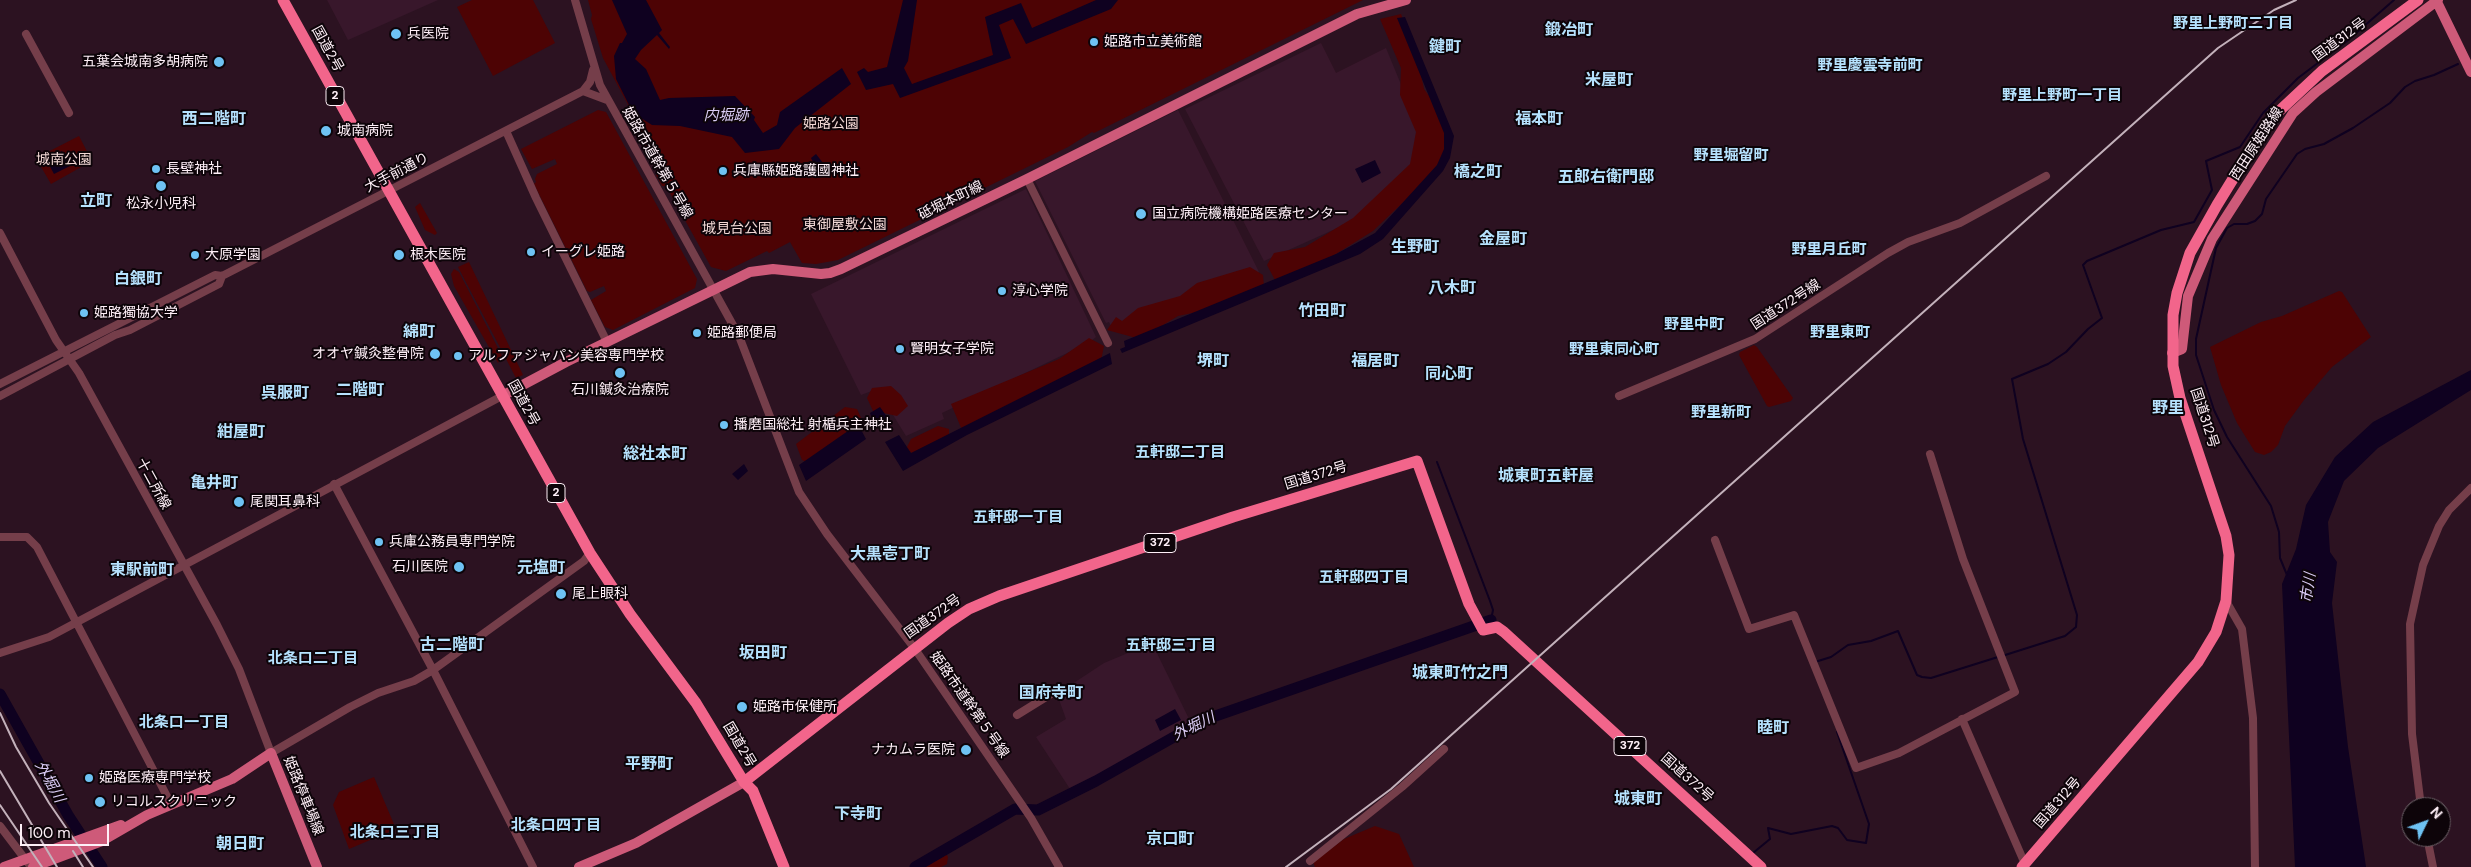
<!DOCTYPE html>
<meta charset="utf-8">
<style>
body{margin:0}
#map{position:relative;width:2471px;height:867px;overflow:hidden;background:#2c1221;font-family:"DM Sans",sans-serif}
canvas{display:block}
.north{position:absolute;left:2401px;top:797px;width:50px;height:50px;box-sizing:border-box;background:#0d0409;border:1px solid #6d6268;border-radius:50%;rotate:48deg;font-size:14px;font-weight:700;line-height:20px;text-align:center;color:#feeff7}
.north::after{content:'';display:block;margin:auto;width:18px;height:22px;background:#6ec2f3;clip-path:polygon(50% 0,100% 100%,50% 72%,0 100%)}
.scale{position:absolute;left:20px;top:824px;width:89px;height:22px;box-sizing:border-box;border:2px solid #feeff7;border-top:0;padding-left:6px;font-size:15px;line-height:18px;white-space:nowrap;color:#feeff7;-webkit-text-stroke:4px #0d0409;paint-order:stroke}
</style>
<div id="map">
<canvas width="2471" height="867"></canvas>
<div class="north">N</div>
<div class="scale">100 m</div>
</div>
<script>
const c = document.querySelector('canvas').getContext('2d');
c.lineJoin = 'round';
function fillPath(path, color) { c.fillStyle = color; c.fill(path, 'evenodd'); }
const shape = rows => new Path2D(rows.map(r => 'M' + r).join(''));
function trace(path, color, width, dash) { c.strokeStyle = color; c.lineWidth = width; c.lineCap = dash ? 'butt' : 'round'; c.setLineDash(dash || []); c.stroke(path); }
function drawText(font, color, halo, rows, align = 'center') {
  c.font = font + ' "DM Sans","Noto Sans JP",sans-serif'; c.lineWidth = 4; c.setLineDash([]); c.textBaseline = 'middle'; c.strokeStyle = halo; c.fillStyle = color; for (const [text, x, y, turn = 0] of rows) {
    c.save(); c.translate(x, y); c.rotate((+turn || 0) * Math.PI / 180); c.textAlign = isNaN(turn) ? turn : align; if (halo) c.strokeText(text, 0, 0); c.fillText(text, 0, 0); c.restore();
  }
}
const built = shape([
 [327,0,438,0,348,40],
 [1321,43,1336,73,1386,48,1423,138,1416,163,1353,221,1264,261,1185,109],
 [1178,110,1259,272,1160,314,1122,334,1118,327,1113,330,1109,322,1106,323,1035,181],
 [1026,189,1096,337,1090,342,942,413,944,419,906,436,877,389,861,395,811,294],
 [1152,643,1191,723,1072,792,1036,737,1066,719,1057,694,1104,663]
]);
const green = shape([
 [472,0,533,0,555,43,493,76,457,7],
 [588,0,1363,0,1094,133,1092,132,1068,147,838,260,816,264,802,263,790,242,769,253,767,251,726,271,711,267,666,186,662,186,656,175,659,172,646,148,633,114,603,58,591,19,592,15],
 [1401,14,1418,61,1424,89,1443,115,1447,150,1436,171,1373,231,1315,267,1276,282,1267,265,1274,253,1305,247,1353,218,1410,164,1416,132,1400,95,1401,68,1380,19],
 [598,110,606,112,697,279,695,288,613,330,605,327,591,300,606,291,604,286,590,292,587,291,534,184,536,182,535,179,537,174,557,164,555,159,532,169,521,149],
 [79,136,92,161,51,184,36,158],
 [420,203,437,233,435,235,425,230,415,207],
 [469,262,523,375,516,378,458,267],
 [1250,267,1263,275,1264,287,1211,309,1178,316,1140,339,1107,330,1116,317,1122,321,1138,308,1180,296,1197,283],
 [454,269,459,272,502,356,498,363,454,286,451,274],
 [2339,291,2342,292,2371,337,2332,367,2304,400,2285,426,2278,445,2271,452,2264,455,2255,452,2237,423,2221,385,2210,347,2261,322,2282,316],
 [1089,338,1104,346,1100,365,962,430,951,404,1059,359],
 [1754,345,1757,347,1793,398,1791,401,1769,407,1767,406,1739,355,1740,352],
 [891,386,901,395,908,406,897,416,879,412,874,413,867,398,872,388],
 [845,407,857,409,863,422,857,429,809,463,802,460,796,444],
 [938,426,949,429,949,439,916,456,906,449,911,439],
 [374,777,396,829,349,849,333,805,339,792],
 [1375,826,1399,834,1414,867,1315,867,1313,862,1344,839],
 [943,848,948,857,947,864,941,867,911,867]
]);
const water = shape([
 [612,0,646,0,662,30,659,33,670,47,669,49,657,35,641,50,635,59,646,69,660,100,669,98,735,96,755,117,754,120,763,133,777,125,780,112,842,68,851,84,795,128,779,149,745,153,732,137,680,126,652,125,633,113,616,79,614,56,620,43,622,43,627,34],
 [903,0,917,0,908,61,904,68,912,84,993,55,985,17,1021,3,1032,28,1096,0,1118,0,1111,9,1026,44,1013,19,999,25,1011,58,900,98,893,84,866,90,857,72,864,68,868,72,887,67],
 [1405,17,1454,136,1450,158,1443,171,1383,239,1360,254,1122,353,1120,349,1125,347,1124,341,1336,254,1375,233,1437,165,1444,149,1444,133,1397,18],
 [62,151,70,166,54,174,46,159],
 [816,154,823,163,819,167,816,168,811,158],
 [1375,160,1381,173,1362,183,1355,169],
 [1110,353,1112,364,967,435,903,471,885,442,899,435,911,453],
 [2471,370,2471,390,2378,448,2344,481,2328,522,2330,552,2337,562,2332,603,2348,747,2366,867,2295,867,2282,584,2296,549,2306,505,2335,457,2373,422],
 [880,407,892,424,881,431,875,417,871,416,870,413],
 [858,424,866,439,806,481,799,465],
 [744,464,748,471,738,480,732,474],
 [1175,709,1181,720,1160,731,1155,720]
]);
const stream = shape([
 [1437,462,1490,601,1493,610,1491,620],
 [2287,575,2280,558,2279,532,2271,506,2227,437,2214,410,2196,355,2196,339,2216,248,2227,228,2234,224,2247,224,2255,221,2262,214,2266,199,2297,154,2305,149,2324,144,2353,128,2390,103,2405,87,2415,81,2434,75,2458,64],
 [2002,656,2065,636,2076,627,2077,615,2023,439,2012,379,2048,364,2066,352,2088,329,2102,318,2083,265,2087,261,2161,230,2194,222,2212,190,2206,161,2240,147,2263,113,2298,78,2347,41,2394,0],
 [1815,662,1831,657,1848,645,1871,641,1898,631,1917,675,1922,677,1931,678,1998,657],
 [1753,853,1770,839,1768,828,1791,834,1832,826,1838,828,1847,840,1866,843,1869,824,1837,732]
]);
const river = shape([
 [0,694,68,815,102,867],
 [915,867,1015,809,1038,810,1096,781,1204,720,1491,620]
]);
const minor = shape([
 [575,0,600,85,739,336,799,492,827,534,915,649,1031,818,1059,867],
 [26,34,69,113],
 [583,91,607,100],
 [506,131,536,198,607,342],
 [1027,179,1108,343],
 [0,233,56,340,79,373,217,625,239,669,271,753,350,707,378,693,414,681,433,670,584,561,590,553],
 [0,384,215,275,222,276,583,91,590,82,593,70],
 [0,396,115,335,130,330,219,284,222,276],
 [1619,396,1755,339,1888,253,1908,242,1960,223,2046,176],
 [334,484,433,670,533,867],
 [0,537,27,537,37,547,171,804],
 [1715,540,1749,629,1794,615,1856,768,1899,753,2015,692,1963,559,1930,454],
 [2226,601,2242,629,2253,718,2255,867],
 [0,653,49,637,502,396],
 [1017,715,1059,689],
 [1962,719,2025,864],
 [2421,807,2412,734,2410,624,2423,565,2439,526,2449,510,2471,488],
 [0,826,28,863],
 [2427,837,2433,867],
 [1310,861,1402,787,1444,749]
]);
const major = shape([
 [2436,0,2471,72],
 [2172,353,2182,349,2188,296,2212,239,2293,113,2316,92,2438,0],
 [502,396,566,362,750,272,773,269,821,274,830,273,841,269,1027,179,1357,14,1406,0],
 [4,867,121,825],
 [33,867,102,841,147,815,232,779,271,753,317,867],
 [579,867,636,843,744,782]
]);
const highway = shape([
 [283,0,590,553,630,614,696,703,744,782,753,791,784,867],
 [744,782,948,623,969,609,999,596,1233,517,1417,461,1469,604,1483,630,1497,627,1504,632,1761,867],
 [2022,867,2198,662,2216,632,2226,601,2229,555,2226,536,2180,398,2173,366,2173,315,2177,293,2190,253,2217,205,2263,130,2276,114,2322,71,2418,0]
]);
const rail = shape([
 [0,713,16,747,49,803,93,867],
 [0,771,57,867],
 [0,805,42,867],
 [73,851,83,867],
 [1286,867,1391,789,2218,48,2274,10,2296,0]
]);
const markers = [
 [396,34,6,"#6ec2f3"],
 [1094,42,5,"#6ec2f3"],
 [219,62,6,"#6ec2f3"],
 [326,131,6,"#6ec2f3"],
 [156,169,5,"#6ec2f3"],
 [723,171,5,"#6ec2f3"],
 [161,186,6,"#6ec2f3"],
 [1141,214,6,"#6ec2f3"],
 [531,252,5,"#6ec2f3"],
 [195,255,5,"#6ec2f3"],
 [399,255,6,"#6ec2f3"],
 [1002,291,5,"#6ec2f3"],
 [84,313,5,"#6ec2f3"],
 [697,333,5,"#6ec2f3"],
 [900,349,5,"#6ec2f3"],
 [435,354,6,"#6ec2f3"],
 [458,356,5,"#6ec2f3"],
 [620,373,6,"#6ec2f3"],
 [724,425,5,"#6ec2f3"],
 [239,502,6,"#6ec2f3"],
 [379,542,5,"#6ec2f3"],
 [459,567,6,"#6ec2f3"],
 [561,594,6,"#6ec2f3"],
 [742,707,6,"#6ec2f3"],
 [966,750,6,"#6ec2f3"],
 [89,778,5,"#6ec2f3"],
 [100,802,6,"#6ec2f3"]
];
const shields = [
 [335,96,18],
 [556,493,18],
 [1160,543,32],
 [1630,746,32]
];
const shieldNames = [
 ["2",335,96],
 ["2",556,493],
 ["372",1160,543],
 ["372",1630,746]
];
const poiNames = [
 ["兵医院",407,34],
 ["姫路市立美術館",1104,42],
 ["五葉会城南多胡病院",208,62,"right"],
 ["城南病院",337,131],
 ["長壁神社",166,169],
 ["兵庫縣姫路護國神社",733,171],
 ["松永小児科",161,204,"center"],
 ["国立病院機構姫路医療センター",1152,214],
 ["イーグレ姫路",541,252],
 ["大原学園",205,255],
 ["根木医院",410,255],
 ["淳心学院",1012,291],
 ["姫路獨協大学",94,313],
 ["姫路郵便局",707,333],
 ["賢明女子学院",910,349],
 ["オオヤ鍼灸整骨院",424,354,"right"],
 ["アルファジャパン美容専門学校",468,356],
 ["石川鍼灸治療院",620,390,"center"],
 ["播磨国総社 射楯兵主神社",734,425],
 ["尾関耳鼻科",250,502],
 ["兵庫公務員専門学院",389,542],
 ["石川医院",448,567,"right"],
 ["尾上眼科",572,594],
 ["姫路市保健所",753,707],
 ["ナカムラ医院",955,750,"right"],
 ["姫路医療専門学校",99,778],
 ["リコルスクリニック",111,802]
];
const streetNames = [
 ["国道312号",2340,40,-36],
 ["国道2号",327,49,61],
 ["西田原姫路線",2257,144,-57],
 ["姫路市道幹第５号線",657,163,60],
 ["大手前通り",397,173,-27],
 ["砥堀本町線",951,201,-26],
 ["国道372号線",1786,305,-33],
 ["国道2号",523,403,61],
 ["国道312号",2204,418,72],
 ["国道372号",1316,476,-17],
 ["十二所線",153,484,61],
 ["国道372号",933,617,-35],
 ["姫路市道幹第５号線",969,705,55],
 ["国道2号",739,745,59],
 ["国道372号",1687,778,42],
 ["姫路停車場線",303,796,68],
 ["国道312号",2058,803,-49]
];
const parkNames = [
 ["姫路公園",831,124],
 ["城南公園",64,160],
 ["東御屋敷公園",845,225],
 ["城見台公園",737,229]
];
const neighbourhoodNames = [
 ["野里上野町二丁目",2233,24],
 ["野里慶雲寺前町",1870,66],
 ["野里上野町一丁目",2062,96],
 ["野里堀留町",1731,156],
 ["野里月丘町",1829,250],
 ["野里中町",1694,325],
 ["野里東町",1840,333],
 ["野里東同心町",1614,350],
 ["野里新町",1721,413],
 ["五軒邸二丁目",1180,453],
 ["五軒邸一丁目",1018,518],
 ["五軒邸四丁目",1364,578],
 ["五軒邸三丁目",1171,646],
 ["北条口二丁目",313,659],
 ["北条口一丁目",184,723],
 ["北条口四丁目",556,826],
 ["北条口三丁目",395,833]
];
const waterNames = [
 ["内堀跡",726,116],
 ["市川",2309,588,-82],
 ["外堀川",1194,727,-26],
 ["外堀川",49,782,61]
];
const quarterNames = [
 ["鍛冶町",1569,31],
 ["鍵町",1445,48],
 ["米屋町",1609,81],
 ["西二階町",214,120],
 ["福本町",1539,120],
 ["橋之町",1478,173],
 ["五郎右衛門邸",1606,178],
 ["立町",96,202],
 ["金屋町",1503,240],
 ["生野町",1415,248],
 ["白銀町",138,280],
 ["八木町",1452,289],
 ["竹田町",1322,312],
 ["綿町",419,333],
 ["堺町",1213,362],
 ["福居町",1375,362],
 ["同心町",1449,375],
 ["二階町",360,391],
 ["呉服町",285,394],
 ["野里",2168,409],
 ["紺屋町",241,433],
 ["総社本町",655,455],
 ["城東町五軒屋",1546,477],
 ["亀井町",214,484],
 ["大黒壱丁町",890,555],
 ["元塩町",541,569],
 ["東駅前町",142,571],
 ["古二階町",452,646],
 ["坂田町",763,654],
 ["城東町竹之門",1460,674],
 ["国府寺町",1051,694],
 ["睦町",1773,729],
 ["平野町",649,765],
 ["城東町",1638,800],
 ["下寺町",858,815],
 ["京口町",1170,840],
 ["朝日町",240,845]
];
fillPath(built, '#38172b');
fillPath(green, '#4d0304');
fillPath(water, '#0f0120');
trace(stream, '#0f0120', 2);
trace(river, '#0f0120', 11);
trace(minor, '#753e4a', 8);
trace(major, '#ce5a79', 10);
trace(highway, '#f2658b', 11);
trace(rail, '#c3b1bb', 2);
for (const [x, y, r, color] of markers) { const dot = new Path2D(); dot.arc(x, y, r, 0, 2 * Math.PI); c.fillStyle = color; c.fill(dot); trace(dot, '#0d0409', 2); }
for (const [x, y, w] of shields) { const box = new Path2D(); box.roundRect(x - w / 2, y - 9.5, w, 19, 4); c.fillStyle = '#0d0409'; c.fill(box); trace(box, '#feeff7', 1); }
drawText('bold 12px', '#feeff7', null, shieldNames);
drawText('14px', '#feeff7', '#0d0409', poiNames, 'left');
drawText('14px', '#feeff7', '#0d0409', streetNames);
drawText('14px', '#f2d8d5', '#0d0409', parkNames);
drawText('bold 15px', '#b6e2fe', '#0d0409', neighbourhoodNames);
drawText('italic 15px', '#daccf5', '#0d0409', waterNames);
drawText('bold 16px', '#b6e2fe', '#0d0409', quarterNames);
</script>
